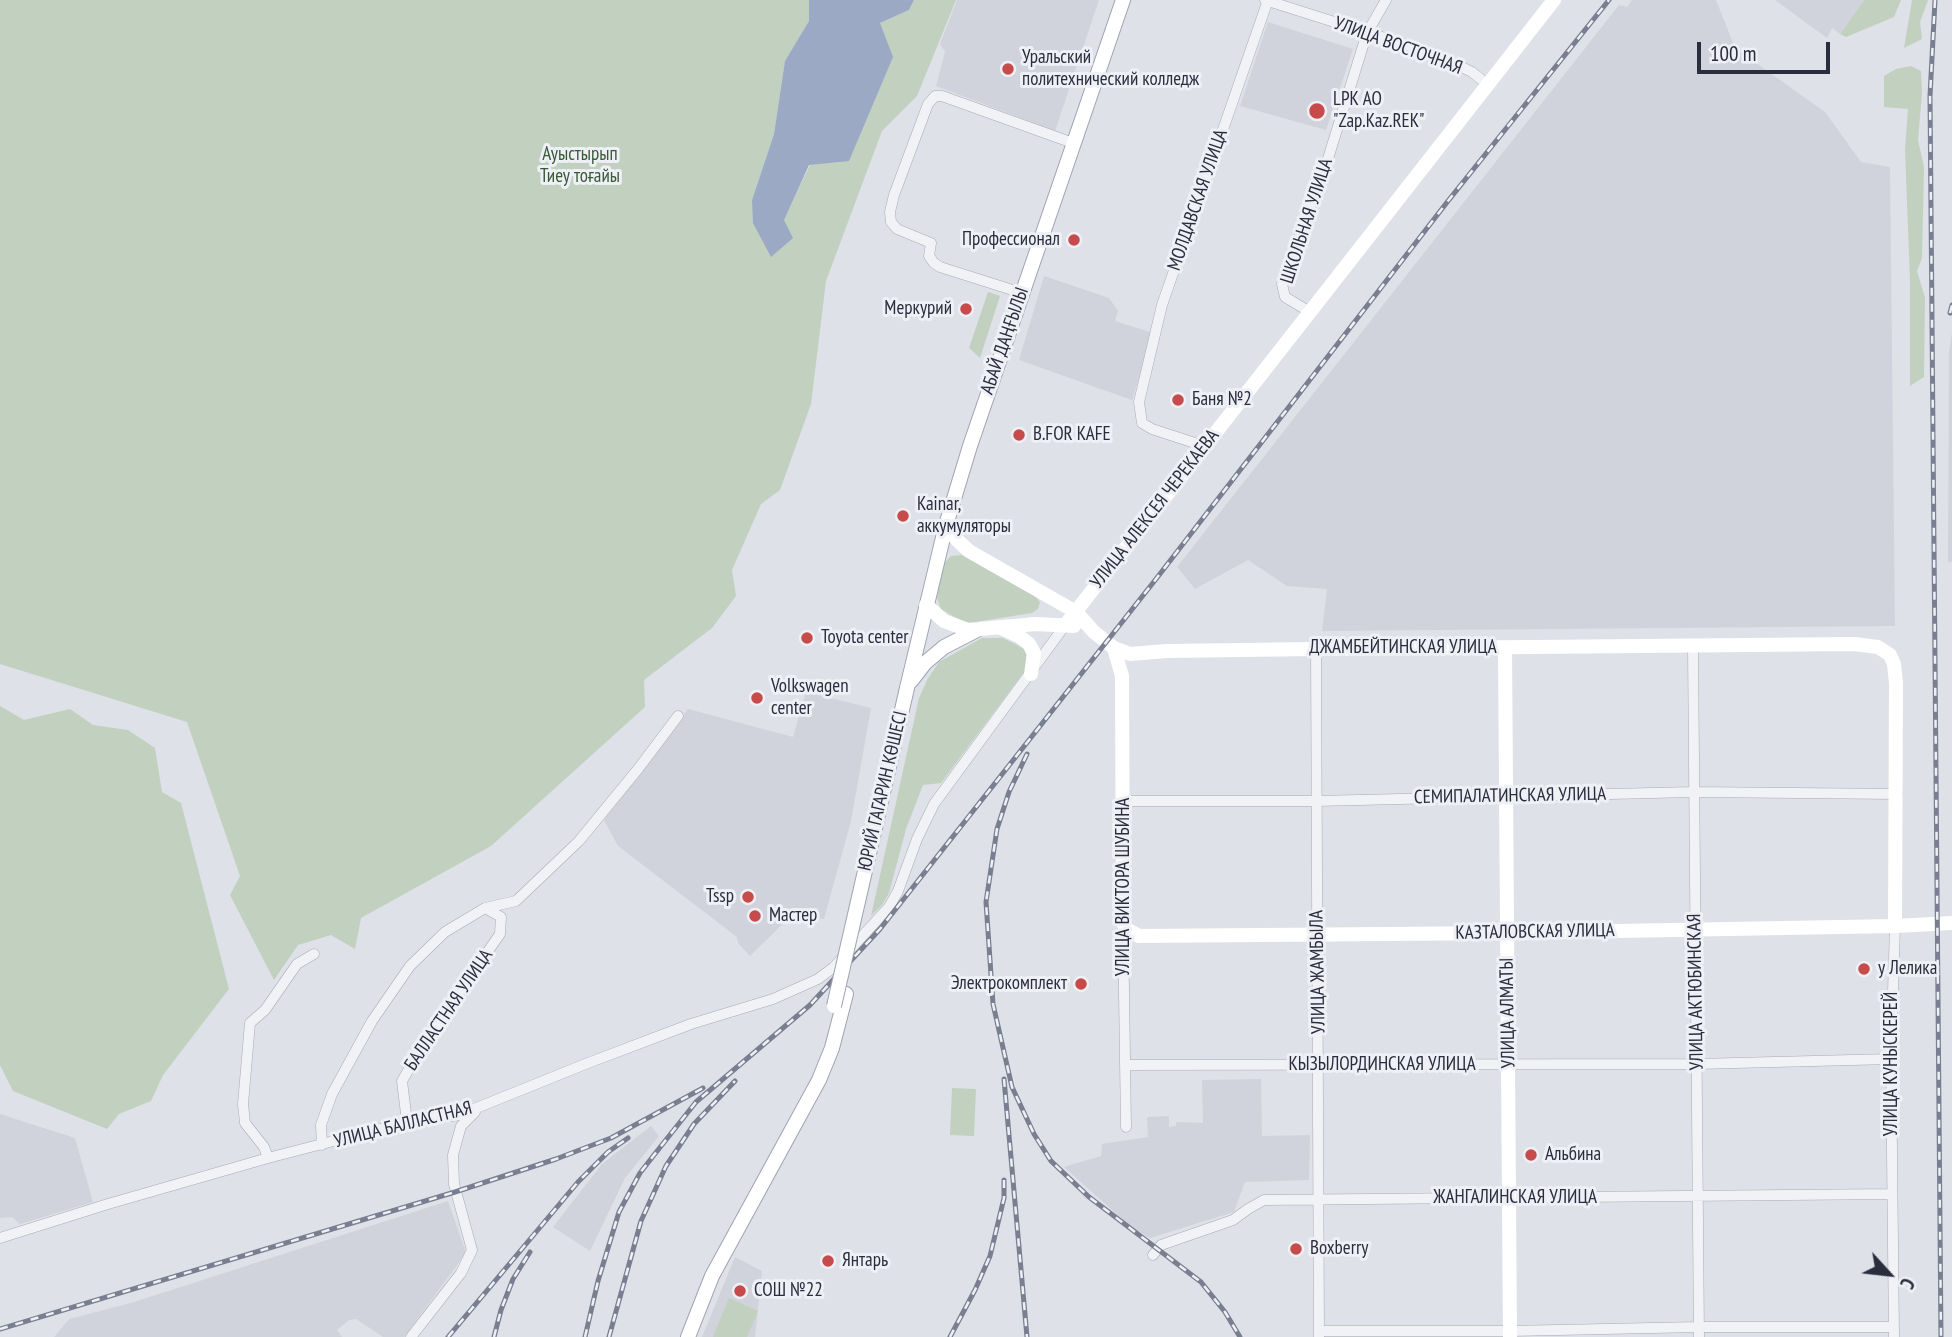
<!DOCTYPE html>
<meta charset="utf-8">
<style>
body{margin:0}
#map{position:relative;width:1952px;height:1337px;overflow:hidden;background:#dee1e7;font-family:"PT Sans Narrow",sans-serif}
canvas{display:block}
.north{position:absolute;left:1854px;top:1239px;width:70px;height:70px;-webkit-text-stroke:5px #eef0f5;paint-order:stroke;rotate:117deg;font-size:19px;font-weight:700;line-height:28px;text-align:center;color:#292d3d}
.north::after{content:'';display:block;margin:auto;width:24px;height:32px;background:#292d3d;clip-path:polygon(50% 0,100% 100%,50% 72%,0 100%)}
.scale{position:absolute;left:1697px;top:42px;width:133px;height:32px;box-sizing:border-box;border:4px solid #292d3d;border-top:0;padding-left:9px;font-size:21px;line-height:24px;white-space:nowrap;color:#292d3d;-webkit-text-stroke:5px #eef0f5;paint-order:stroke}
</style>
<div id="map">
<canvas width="1952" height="1337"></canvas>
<div class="north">С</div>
<div class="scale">100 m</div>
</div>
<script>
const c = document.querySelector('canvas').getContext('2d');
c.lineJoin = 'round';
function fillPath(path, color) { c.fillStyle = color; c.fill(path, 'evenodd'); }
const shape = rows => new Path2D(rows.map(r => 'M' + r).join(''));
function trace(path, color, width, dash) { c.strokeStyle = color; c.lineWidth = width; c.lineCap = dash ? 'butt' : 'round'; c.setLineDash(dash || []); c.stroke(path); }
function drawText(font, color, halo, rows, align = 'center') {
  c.font = font + ' "PT Sans Narrow",sans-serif'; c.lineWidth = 6; c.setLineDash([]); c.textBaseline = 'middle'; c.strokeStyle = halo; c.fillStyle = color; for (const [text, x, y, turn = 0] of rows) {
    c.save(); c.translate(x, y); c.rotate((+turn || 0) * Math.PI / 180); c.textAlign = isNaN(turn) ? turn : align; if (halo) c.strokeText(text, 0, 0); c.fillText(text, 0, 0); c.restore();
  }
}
const built = shape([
 [957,0,1099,0,1055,131,936,86,945,52,940,44],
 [1632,0,1716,0,1735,48,1825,112,1861,162,1890,167,1895,626,1322,631,1327,589,1287,586,1248,560,1195,589,1177,567,1619,5,1627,7],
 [1775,0,1864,0,1840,34,1832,28,1827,38],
 [1268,22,1353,49,1326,130,1240,106],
 [1044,276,1109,298,1118,311,1115,321,1153,333,1132,400,1019,360],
 [1952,333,1952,562,1948,562,1949,351],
 [806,692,871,708,851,821,824,919,808,918,799,908,750,956,738,943,737,937,618,846,604,820,688,709,793,737],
 [1261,1079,1262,1136,1310,1135,1309,1180,1245,1182,1234,1212,1150,1238,1130,1226,1064,1167,1101,1156,1102,1144,1148,1137,1147,1117,1169,1116,1169,1127,1176,1126,1176,1122,1203,1123,1202,1080],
 [0,1114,75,1138,93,1202,20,1224,12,1217,0,1218],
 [651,1126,659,1136,625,1178,590,1251,553,1227,602,1164],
 [448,1201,466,1253,404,1337,383,1337,356,1319,349,1320,337,1330,342,1337,54,1337,69,1319,131,1303],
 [735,1257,762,1271,755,1337,702,1337]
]);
const green = shape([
 [0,0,809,0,809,21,785,62,774,134,752,200,783,220,880,23,909,10,914,0,956,0,917,96,882,131,826,281,811,404,780,490,761,504,732,570,736,596,712,628,644,680,645,707,491,846,361,918,355,949,331,935,298,945,274,980,230,895,240,876,187,722,0,664],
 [1864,0,1901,0,1894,17,1846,37,1840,34],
 [1912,0,1928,0,1920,22,1922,39,1904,48],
 [1911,66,1921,71,1922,93,1918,140,1924,167,1922,258,1917,271,1925,298,1924,377,1910,386,1910,281,1905,149,1908,109,1884,107,1884,76,1896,69],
 [988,292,1000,296,980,358,969,348],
 [962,555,1035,596,1040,602,1038,609,1032,613,969,623,958,619,941,609,937,598,938,580,944,563,951,556],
 [982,638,1003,638,1025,649,1027,660,1026,669,941,783,923,785,906,829,889,893,882,905,871,916,919,698,927,680,939,662],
 [0,706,24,720,70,709,93,725,128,730,155,748,162,792,181,803,229,989,163,1075,151,1101,119,1114,107,1129,13,1091,0,1065],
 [952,1088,976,1089,974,1136,950,1135],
 [729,1298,758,1311,747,1337,713,1337]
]);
const water = shape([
 [809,0,914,0,909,10,880,23,893,57,849,161,809,165,784,220,793,238,771,257,753,223,752,200,774,134,785,61,809,21]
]);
const street = shape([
 [1265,0,1432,53,1472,72,1488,85],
 [1022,293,940,267,934,263,929,256,931,243,897,229,891,222,890,212,894,195,928,104,935,96,942,96,1073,143],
 [1310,312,1285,297,1282,284,1326,165,1367,33,1386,0],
 [1204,446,1152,429,1142,423,1139,402,1162,305,1268,0],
 [1693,647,1699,1337],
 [1316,649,1319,1337],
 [1123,801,1316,801,1694,792,1897,794],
 [1123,924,1126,1127],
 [1125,1065,1697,1064,1891,1059],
 [407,1122,402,1081,426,1040,500,934,501,917,485,908],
 [322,1145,321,1125,332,1094,372,1021,410,966,445,932,485,908,516,901,579,841,638,769,678,716],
 [268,1158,264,1147,245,1123,243,1104,250,1023,265,1010,297,964,314,954],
 [0,1238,108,1204,268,1158,407,1122,459,1115,588,1063,691,1024,773,999,818,979,834,967,889,907,898,891,917,839,934,804,1066,624],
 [1153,1255,1161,1245,1233,1220,1248,1209,1264,1200,1892,1194],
 [1319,1331,1510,1331,1699,1327,1894,1327],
 [411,1337,461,1273,472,1250,454,1184,453,1155,461,1126,475,1112],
 [1894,1337,1891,1059,1895,926]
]);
const secondary = shape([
 [946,525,956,539,969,551,1076,612,1094,632,1114,648,1130,654,1167,651,1316,649,1854,644,1878,647,1890,655,1894,664,1896,683,1895,926],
 [926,605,944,621,968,630,1036,624,1074,626],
 [1066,624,1554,0],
 [1001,628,1019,636,1029,644,1034,653,1031,674],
 [1114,648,1122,676,1123,923,1126,929,1139,936,1507,933,1895,926,1952,923],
 [1505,648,1510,1337]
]);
const primary = shape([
 [911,681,925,663,944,647,977,630],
 [907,688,946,525,970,446,1123,0],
 [688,1337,712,1276,819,1080,832,1048,846,994]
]);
const rail = shape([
 [1935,0,1930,96,1941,1337],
 [1950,313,1952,305],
 [1027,754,1009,792,997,829,986,902,993,1004,1012,1087,1034,1134,1051,1161,1089,1197,1201,1282,1225,1312,1240,1337],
 [1004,1079,1027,1337],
 [0,1329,455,1192,556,1159,611,1138,703,1088],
 [448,1337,578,1182,608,1152,628,1138],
 [494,1337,501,1310,513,1279,530,1252],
 [585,1337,598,1281,619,1212,640,1173,654,1155,696,1102,810,1005,880,929,1156,579,1448,201,1609,0],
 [609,1337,641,1221,666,1166,694,1124,735,1081],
 [950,1337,975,1290,990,1256,1004,1198,1004,1180]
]);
const primaryBridge = shape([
 [834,1006,907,688]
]);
const markers = [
 [1008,69,7,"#c64b4a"],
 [1317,111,9,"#c64b4a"],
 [1074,240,7,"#c64b4a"],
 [966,309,7,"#c64b4a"],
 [1178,400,7,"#c64b4a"],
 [1019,435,7,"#c64b4a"],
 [903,516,7,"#c64b4a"],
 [807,638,7,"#c64b4a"],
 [757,698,7,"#c64b4a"],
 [748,897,7,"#c64b4a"],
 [755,916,7,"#c64b4a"],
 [1864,969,7,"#c64b4a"],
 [1081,984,7,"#c64b4a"],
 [1531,1155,7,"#c64b4a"],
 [1296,1249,7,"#c64b4a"],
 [828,1261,7,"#c64b4a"],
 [740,1291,7,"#c64b4a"]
];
const streetNames = [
 ["УЛИЦА ВОСТОЧНАЯ",1398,46,20],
 ["МОЛДАВСКАЯ УЛИЦА",1198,200,-71],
 ["ШКОЛЬНАЯ УЛИЦА",1307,221,-72],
 ["АБАЙ ДАҢҒЫЛЫ",1005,341,-71],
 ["УЛИЦА АЛЕКСЕЯ ЧЕРЕКАЕВА",1155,509,-52],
 ["ДЖАМБЕЙТИНСКАЯ УЛИЦА",1403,648],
 ["ЮРИЙ ГАГАРИН КӨШЕСІ",883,791,-77],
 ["СЕМИПАЛАТИНСКАЯ УЛИЦА",1510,796,-1],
 ["УЛИЦА ВИКТОРА ШУБИНА",1124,887,-90],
 ["КАЗТАЛОВСКАЯ УЛИЦА",1535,932,-1],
 ["УЛИЦА ЖАМБЫЛА",1318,972,-91],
 ["УЛИЦА АКТЮБИНСКАЯ",1696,992,-91],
 ["БАЛЛАСТНАЯ УЛИЦА",449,1010,-56],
 ["УЛИЦА АЛМАТЫ",1508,1013,-91],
 ["УЛИЦА КУНЫСКЕРЕЙ",1892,1064,-90],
 ["КЫЗЫЛОРДИНСКАЯ УЛИЦА",1382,1065],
 ["УЛИЦА БАЛЛАСТНАЯ",403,1125,-14],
 ["ЖАНГАЛИНСКАЯ УЛИЦА",1515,1198]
];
const poiNames = [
 ["Уральский",1022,58],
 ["политехнический колледж",1022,80],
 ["LPK AO",1333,100],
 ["\"Zap.Kaz.REK\"",1333,122],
 ["Профессионал",1060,240,"right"],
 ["Меркурий",952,309,"right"],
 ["Баня №2",1192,400],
 ["B.FOR KAFE",1033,435],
 ["Kainar,",917,505],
 ["аккумуляторы",917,527],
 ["Toyota center",821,638],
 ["Volkswagen",771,687],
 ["center",771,709],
 ["Tssp",734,897,"right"],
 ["Мастер",769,916],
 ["у Лелика",1878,969],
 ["Электрокомплект",1067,984,"right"],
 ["Альбина",1545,1155],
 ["Boxberry",1310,1249],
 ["Янтарь",842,1261],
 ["СОШ №22",754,1291]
];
const parkNames = [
 ["Ауыстырып",580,155],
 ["Тиеу тоғайы",580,177]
];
fillPath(built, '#d1d3dc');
fillPath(green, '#c2d0c0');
fillPath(water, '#9ba9c5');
trace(street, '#a8abb4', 11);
trace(primary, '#9fa3b2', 16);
trace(street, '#f1f2f6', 10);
trace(secondary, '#fff', 14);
trace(primary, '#fff', 14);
trace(rail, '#797e90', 5);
trace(rail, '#eef0f5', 2.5, [8]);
trace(primaryBridge, '#9fa3b2', 16, []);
trace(primaryBridge, '#fff', 14);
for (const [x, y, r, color] of markers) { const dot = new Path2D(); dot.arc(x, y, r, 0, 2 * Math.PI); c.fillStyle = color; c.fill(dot); trace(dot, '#eef0f5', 2.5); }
drawText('19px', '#292d3d', '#eef0f5', streetNames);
drawText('19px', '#292d3d', '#eef0f5', poiNames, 'left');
drawText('19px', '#385837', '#eef0f5', parkNames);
</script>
